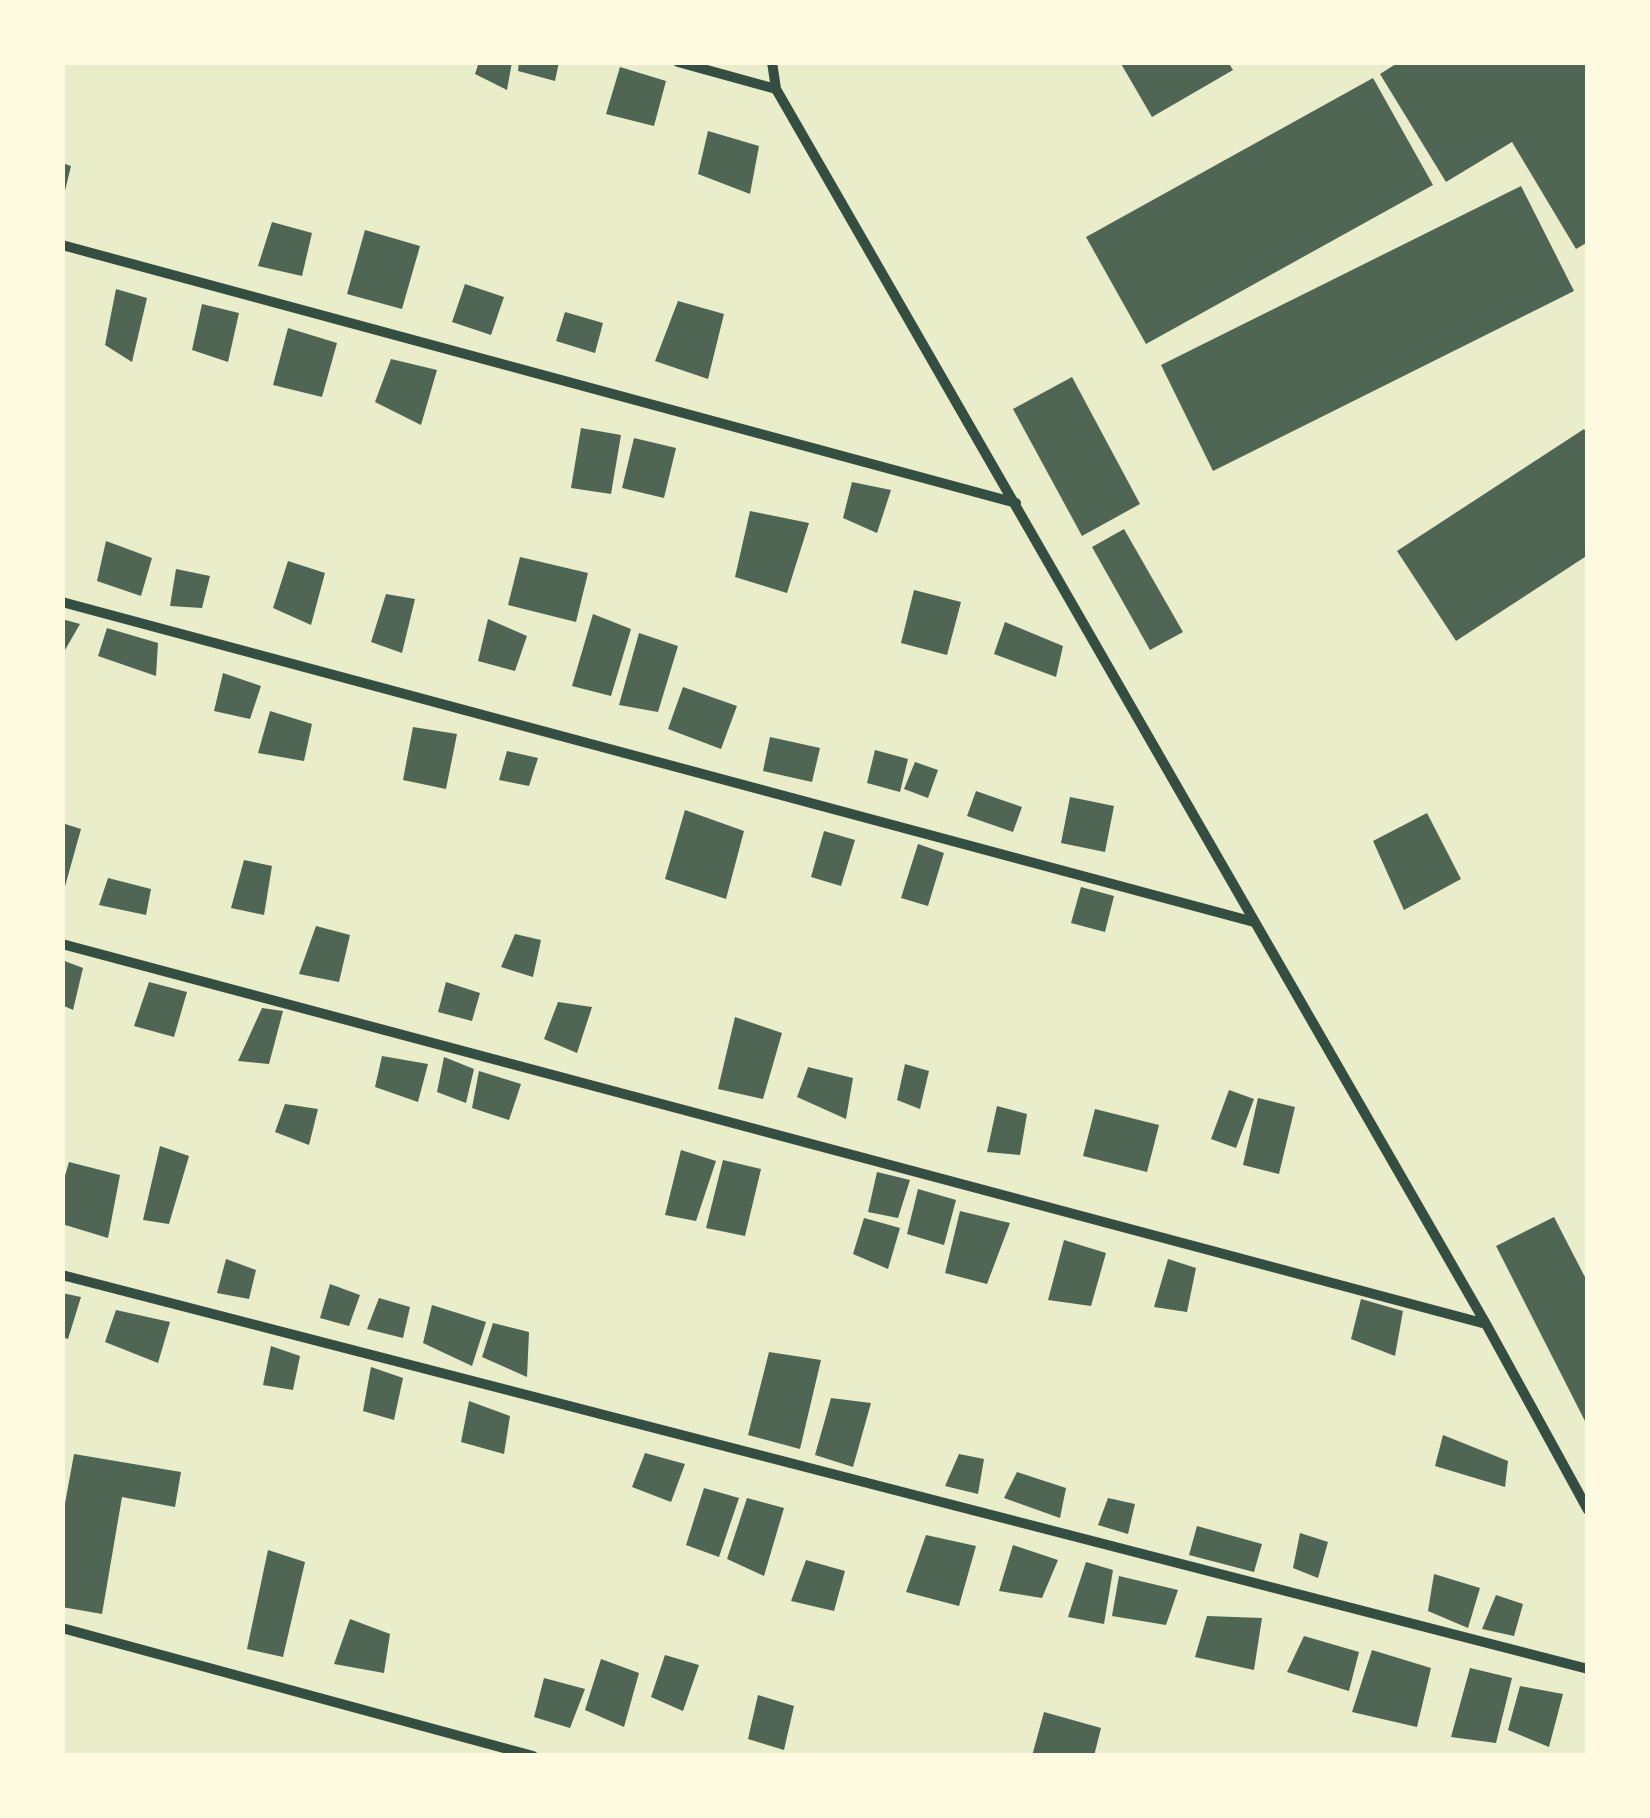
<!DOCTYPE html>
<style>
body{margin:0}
#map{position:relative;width:1650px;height:1818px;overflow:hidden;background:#e9edc9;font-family:Inter,sans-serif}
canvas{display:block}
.frame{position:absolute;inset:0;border:65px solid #fefae0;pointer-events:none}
</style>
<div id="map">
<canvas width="1650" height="1818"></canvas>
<div class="frame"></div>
</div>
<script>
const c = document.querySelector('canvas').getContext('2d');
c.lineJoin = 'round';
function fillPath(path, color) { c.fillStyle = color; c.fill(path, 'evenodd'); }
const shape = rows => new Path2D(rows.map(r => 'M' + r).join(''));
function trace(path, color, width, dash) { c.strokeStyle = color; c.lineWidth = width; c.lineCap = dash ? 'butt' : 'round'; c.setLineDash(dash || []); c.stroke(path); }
const building = shape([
 [479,62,512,62,507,90,475,74],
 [519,62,559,62,555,81,518,71],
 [1120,62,1228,62,1233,70,1152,117],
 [1399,62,1588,62,1588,242,1576,249,1512,142,1446,182,1380,74],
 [620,67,666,81,654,126,606,114],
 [1373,78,1433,185,1146,344,1086,237],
 [708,131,759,146,750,194,698,174],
 [62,163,71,166,64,195,62,194],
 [1521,186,1574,291,1213,471,1161,365],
 [272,222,312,233,302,276,258,266],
 [365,230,420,246,402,309,347,294],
 [465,284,504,297,491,335,452,322],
 [116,289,147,298,132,362,105,345],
 [678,301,724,314,708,379,655,361],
 [202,304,239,313,228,362,192,350],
 [565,312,603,323,595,353,556,341],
 [288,328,337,343,322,397,273,385],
 [391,359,437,370,421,425,375,402],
 [1072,377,1140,504,1082,536,1013,409],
 [581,428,621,435,611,494,571,488],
 [1584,429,1588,435,1588,555,1456,641,1397,551],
 [634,438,676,448,664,498,622,488],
 [852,482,891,490,877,533,843,518],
 [750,511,809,523,787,593,735,577],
 [1124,529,1183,632,1150,650,1092,547],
 [106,541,152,558,141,596,97,581],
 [520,557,588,573,576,622,508,605],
 [288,561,325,573,311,625,273,608],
 [176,569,210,576,202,608,170,606],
 [914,590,961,602,947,655,901,643],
 [386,594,415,599,402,653,371,642],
 [593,614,631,629,611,696,572,686],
 [62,619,80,624,65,650,62,649],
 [488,619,527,636,515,671,478,661],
 [1005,622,1063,646,1056,677,994,654],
 [107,628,158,643,156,676,98,656],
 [639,633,678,646,658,712,619,705],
 [223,673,261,686,250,719,214,711],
 [683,687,737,706,721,749,668,729],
 [270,711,312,724,304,761,258,753],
 [413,727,457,734,446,789,403,780],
 [770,737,820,748,812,782,763,771],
 [875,750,908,759,900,792,867,783],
 [507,751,538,758,529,786,499,780],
 [915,762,938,770,928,798,904,789],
 [976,791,1022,807,1013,832,967,816],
 [1070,797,1114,806,1105,852,1061,843],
 [685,810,744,831,726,899,665,879],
 [1427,813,1461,879,1404,910,1373,841],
 [62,823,81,829,64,890,62,890],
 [824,831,855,840,841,886,811,877],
 [918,844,944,853,928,906,901,898],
 [244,860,272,866,264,915,231,908],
 [108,878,151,889,146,915,99,905],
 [1081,887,1114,896,1105,932,1071,923],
 [316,926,350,935,339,982,299,974],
 [515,934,541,940,533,977,501,967],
 [62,960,83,968,73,1010,62,1005],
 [149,982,187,992,174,1037,134,1026],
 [446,982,480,993,472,1021,438,1012],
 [558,1002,592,1007,577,1053,544,1039],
 [262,1008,283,1011,269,1064,238,1061],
 [735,1017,782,1033,763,1099,718,1089],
 [382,1056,428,1064,418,1102,375,1087],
 [444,1057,474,1069,466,1103,437,1092],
 [905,1064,929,1071,920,1109,897,1100],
 [808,1067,853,1078,846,1119,797,1097],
 [479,1071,521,1084,509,1120,472,1108],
 [1229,1090,1254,1099,1236,1148,1211,1139],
 [1258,1098,1295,1107,1279,1174,1243,1165],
 [285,1104,318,1109,309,1145,275,1132],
 [997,1106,1027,1114,1020,1155,987,1152],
 [1095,1109,1159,1125,1147,1172,1083,1156],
 [160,1146,189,1156,169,1224,143,1220],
 [681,1150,716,1161,696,1221,665,1215],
 [723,1160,761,1169,745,1236,706,1228],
 [69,1162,120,1175,108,1238,62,1224,62,1186],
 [877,1172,910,1180,898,1218,868,1212],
 [918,1189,956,1200,944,1245,907,1234],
 [960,1211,1010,1223,987,1284,945,1273],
 [1554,1217,1588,1283,1588,1427,1496,1246],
 [864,1218,900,1228,888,1269,853,1254],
 [1064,1240,1106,1253,1091,1306,1048,1300],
 [226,1259,256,1270,249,1299,217,1293],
 [1168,1259,1196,1268,1187,1312,1154,1307],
 [330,1284,360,1295,349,1326,320,1318],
 [62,1293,81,1297,68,1339,62,1337],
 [379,1298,410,1307,403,1338,367,1329],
 [1361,1299,1403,1311,1395,1356,1351,1339],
 [432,1305,486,1322,472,1366,423,1343],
 [116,1310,170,1322,158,1363,105,1342],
 [493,1323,529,1332,527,1377,482,1357],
 [271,1346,300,1356,293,1390,263,1385],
 [769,1352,821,1360,800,1449,748,1435],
 [371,1367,403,1378,394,1420,363,1411],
 [831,1398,871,1403,853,1467,815,1455],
 [469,1401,510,1416,504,1454,461,1442],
 [1443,1435,1508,1461,1505,1487,1435,1466],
 [645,1453,685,1464,671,1502,632,1487],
 [74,1454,181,1472,175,1507,122,1497,102,1614,62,1607,62,1520],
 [959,1454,984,1459,978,1494,945,1486],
 [1017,1472,1066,1488,1060,1518,1004,1498],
 [704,1488,739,1498,719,1557,686,1545],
 [747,1498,784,1508,764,1576,727,1559],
 [1108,1498,1135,1504,1128,1534,1098,1525],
 [1197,1526,1262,1544,1254,1572,1189,1555],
 [1300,1533,1328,1542,1318,1578,1293,1568],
 [926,1535,976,1546,959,1606,906,1592],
 [1013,1545,1058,1560,1042,1598,999,1591],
 [268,1550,305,1562,283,1657,247,1649],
 [806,1560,845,1571,834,1611,791,1601],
 [1086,1562,1113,1570,1104,1624,1068,1617],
 [1434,1574,1480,1588,1468,1628,1428,1611],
 [1119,1576,1178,1590,1166,1625,1112,1616],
 [1496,1595,1523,1604,1514,1636,1482,1629],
 [1207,1616,1262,1618,1254,1670,1195,1657],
 [350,1619,390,1634,384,1673,334,1664],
 [1304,1636,1359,1652,1349,1691,1287,1672],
 [1372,1650,1431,1668,1417,1727,1352,1712],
 [665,1655,699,1665,683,1711,651,1697],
 [601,1659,639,1673,624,1727,585,1710],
 [1470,1668,1512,1678,1496,1743,1451,1737],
 [544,1678,585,1689,570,1728,534,1717],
 [1520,1686,1563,1694,1549,1747,1508,1730],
 [758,1695,794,1706,784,1750,748,1739],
 [1044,1712,1101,1728,1094,1756,1032,1756]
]);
const minor = shape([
 [678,62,776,89],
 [772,62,776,89,1486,1324,1588,1510],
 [62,245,1016,503],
 [62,602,1254,922],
 [62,944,1486,1324],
 [62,1275,1588,1669],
 [62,1628,533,1756]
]);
fillPath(building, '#4f6655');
trace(minor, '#344e41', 10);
</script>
